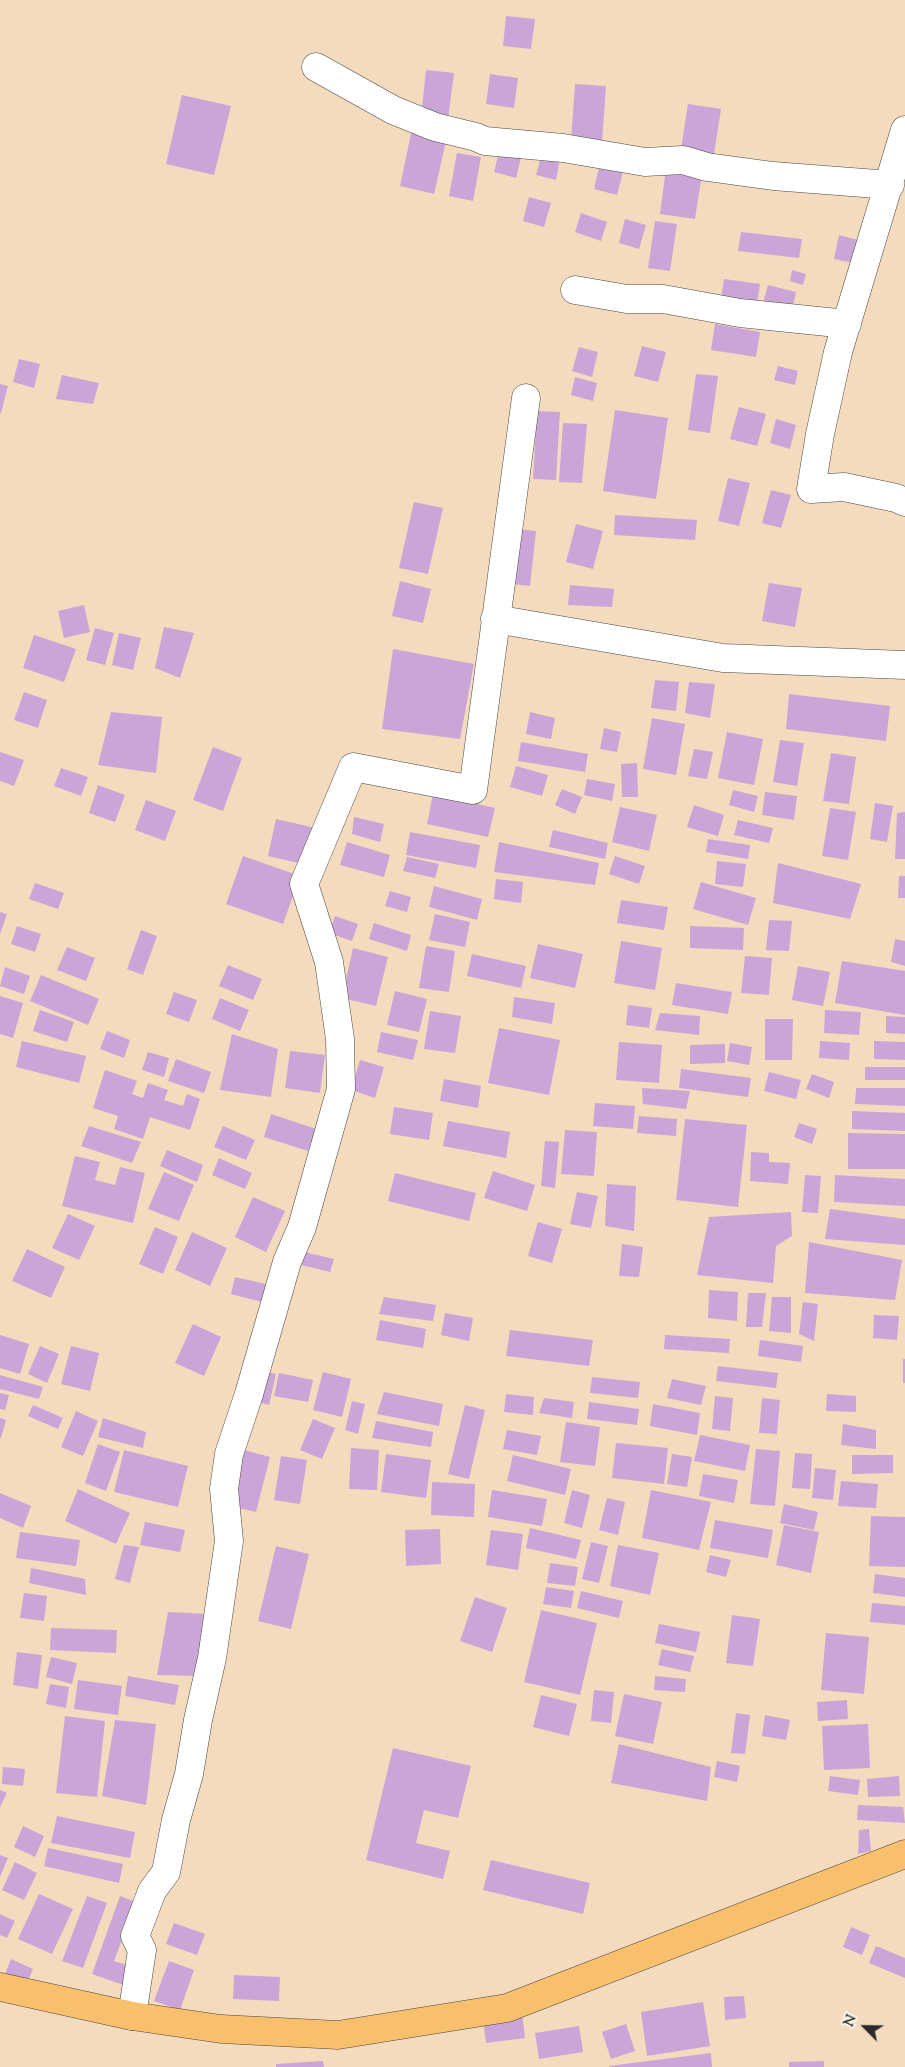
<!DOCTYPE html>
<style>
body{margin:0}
#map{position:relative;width:905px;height:2067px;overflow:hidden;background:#f4dbbe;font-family:"Sorts Mill Goudy",serif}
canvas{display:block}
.north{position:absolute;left:840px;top:2002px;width:50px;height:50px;-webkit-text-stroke:4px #fbf7ec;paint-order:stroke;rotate:293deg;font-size:14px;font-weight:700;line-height:20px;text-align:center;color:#2b2b2b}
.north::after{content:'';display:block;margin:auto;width:18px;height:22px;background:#2b2b2b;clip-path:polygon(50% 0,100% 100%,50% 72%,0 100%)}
</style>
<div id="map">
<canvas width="905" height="2067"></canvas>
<div class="north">N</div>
</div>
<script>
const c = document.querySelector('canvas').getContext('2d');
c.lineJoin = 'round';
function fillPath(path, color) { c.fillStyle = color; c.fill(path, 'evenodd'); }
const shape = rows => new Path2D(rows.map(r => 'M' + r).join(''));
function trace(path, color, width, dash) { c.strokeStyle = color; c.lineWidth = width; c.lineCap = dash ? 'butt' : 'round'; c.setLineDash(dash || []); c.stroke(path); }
const building = shape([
 [506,16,535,19,531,49,503,46],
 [426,70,454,73,448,120,421,117],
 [490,74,518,78,514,108,486,104],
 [575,84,606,86,602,143,571,141],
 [182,95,231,106,214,175,166,164],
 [688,104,721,109,714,154,681,149],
 [412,129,447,137,434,194,400,186],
 [500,148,522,154,516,178,494,172],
 [543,149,561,153,556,180,536,175],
 [457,153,481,157,473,201,449,196],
 [600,163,624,168,617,195,594,189],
 [666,168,702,174,695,219,660,214],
 [529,197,551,203,544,227,523,221],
 [581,213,607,222,601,241,575,232],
 [625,219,646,225,639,249,619,243],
 [655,221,677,224,670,271,648,268],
 [741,232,802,239,799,258,738,251],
 [839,235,858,240,853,263,834,259],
 [792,270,806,274,803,285,790,281],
 [724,279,760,284,757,304,721,299],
 [768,285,796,292,792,310,763,303],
 [715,324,760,332,756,357,711,350],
 [642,346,666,352,658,382,634,376],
 [579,347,598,352,592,377,572,371],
 [19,359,40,364,34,388,13,382],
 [778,366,798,371,795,385,774,380],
 [696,374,718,376,710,433,688,430],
 [62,375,99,383,93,404,56,399],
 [575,377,597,383,593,401,571,395],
 [0,384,8,386,1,413,0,413],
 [739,407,766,414,757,446,730,439],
 [615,410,668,418,656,499,603,491],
 [537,411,560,412,556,480,533,479],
 [776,419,796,425,790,449,770,443],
 [563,423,587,424,582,483,559,482],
 [728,478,750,483,739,526,718,521],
 [771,490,791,495,781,528,762,523],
 [414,502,443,508,428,574,399,568],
 [615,515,697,520,695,540,614,535],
 [576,524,603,531,593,569,566,562],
 [518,529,536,531,530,586,512,584],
 [400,581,431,589,423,623,392,616],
 [769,583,802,588,795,627,762,621],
 [570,585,614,589,612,607,568,605],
 [84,605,90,632,64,638,58,611],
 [164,627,194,633,180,678,155,668],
 [95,628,114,633,105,665,86,660],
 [119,633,141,638,133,670,112,665],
 [34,635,76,649,64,682,23,668],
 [393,649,474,664,460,739,382,729],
 [655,680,679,682,676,711,651,708],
 [689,682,715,684,710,718,685,713],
 [24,692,47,700,38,728,14,720],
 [789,694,890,706,886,741,786,729],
 [111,712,162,717,156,773,98,765],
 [530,712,555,718,551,739,526,734],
 [652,718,685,724,676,775,643,769],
 [604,728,621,732,617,752,600,749],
 [727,732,763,739,754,785,718,778],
 [780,740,804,743,797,786,773,782],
 [521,742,588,754,585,772,518,761],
 [213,747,242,758,223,811,193,800],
 [694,749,713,752,707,779,688,776],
 [0,752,24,760,14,786,0,781],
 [831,753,856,757,849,804,823,801],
 [637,763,638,797,622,797,621,764],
 [516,766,548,775,542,796,510,787],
 [61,768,88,777,81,796,54,786],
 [587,779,615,784,612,801,584,795],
 [98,785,125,795,115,822,89,813],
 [562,789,582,797,575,814,555,805],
 [733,790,758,796,754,812,729,805],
 [765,792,797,796,794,820,762,815],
 [433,794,495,808,488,837,427,824],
 [146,800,176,811,165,841,135,830],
 [875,803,893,806,887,842,870,839],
 [694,805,724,815,718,836,687,827],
 [620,807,657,815,649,851,612,842],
 [830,808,856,812,848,860,822,856],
 [905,812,905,859,895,859,897,813],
 [354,817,384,824,380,842,352,834],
 [276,819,316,828,307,865,268,856],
 [738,820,773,828,769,843,734,835],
 [553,830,608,843,605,859,549,847],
 [410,832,480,845,476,868,406,855],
 [708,839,750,845,748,859,706,852],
 [347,842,390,855,384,877,340,865],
 [499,842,599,863,595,885,494,872],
 [243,856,300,876,283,924,226,904],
 [615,856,645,866,639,884,609,874],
 [407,857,439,864,435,878,403,871],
 [717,861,746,864,743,887,715,884],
 [778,863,861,884,850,919,773,903],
 [899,876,905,876,905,898,898,898],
 [496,879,523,882,521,903,494,899],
 [701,882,756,898,748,925,693,909],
 [35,883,64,893,58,909,29,899],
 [434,886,482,899,477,920,429,907],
 [390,891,411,897,407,912,385,906],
 [621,900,668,907,664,930,617,923],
 [0,912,7,914,0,934],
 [435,914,470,922,465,947,429,940],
 [335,916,358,924,352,941,329,933],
 [769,920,792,921,789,951,766,950],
 [374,923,411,935,407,951,369,939],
 [17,926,41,934,35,952,11,944],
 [690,926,744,928,743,950,690,948],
 [141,930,157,936,143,975,127,969],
 [895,939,905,941,905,966,891,962],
 [621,941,662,948,655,990,614,983],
 [538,944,583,954,575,988,530,978],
 [426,946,455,951,449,992,419,988],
 [67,947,95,958,86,981,57,970],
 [353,948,388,957,376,1006,342,998],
 [472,954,526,966,521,988,467,976],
 [745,956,772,958,769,995,741,993],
 [842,961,905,971,905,1015,835,1003],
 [228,965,262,979,253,1000,219,986],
 [798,966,830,972,823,1006,792,1000],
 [5,967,30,976,24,994,0,986],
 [41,975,99,999,88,1025,30,1001],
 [676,983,732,992,728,1014,672,1005],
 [395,991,427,999,419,1032,387,1025],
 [174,992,197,1000,189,1022,166,1014],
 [0,996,23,1003,13,1038,0,1034],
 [514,997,555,1003,552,1024,512,1017],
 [220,998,249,1010,240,1031,212,1019],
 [628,1005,652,1008,649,1028,626,1025],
 [40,1010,74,1022,67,1042,33,1031],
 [825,1010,861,1012,859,1035,824,1033],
 [430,1011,461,1016,455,1053,424,1049],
 [660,1013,700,1016,699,1035,655,1030],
 [886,1016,905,1017,905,1034,886,1033],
 [765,1019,793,1019,792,1060,765,1060],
 [499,1028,560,1040,549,1095,488,1083],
 [107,1031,130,1040,124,1058,100,1049],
 [381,1032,418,1040,413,1060,377,1052],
 [232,1034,278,1049,271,1097,220,1090],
 [22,1041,86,1056,79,1083,16,1067],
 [820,1041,850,1043,849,1060,819,1058],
 [874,1041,905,1042,905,1060,874,1059],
 [619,1042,662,1045,659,1083,616,1080],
 [730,1043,752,1047,749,1065,727,1061],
 [725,1044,725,1063,690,1064,690,1045],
 [290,1051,325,1055,320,1093,285,1088],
 [148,1052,169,1058,164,1077,142,1070],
 [176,1059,211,1072,204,1093,168,1081],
 [360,1060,384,1067,375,1098,351,1090],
 [865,1067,905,1067,905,1080,865,1080],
 [681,1069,751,1078,748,1097,679,1088],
 [105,1070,137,1081,132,1094,143,1098,148,1083,168,1090,164,1100,183,1106,187,1094,200,1099,190,1130,150,1117,143,1139,114,1129,118,1116,93,1108],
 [769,1072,801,1080,796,1099,764,1091],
 [812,1074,834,1082,829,1098,806,1089],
 [444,1079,481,1086,478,1108,440,1101],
 [642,1088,690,1091,686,1109,643,1104],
 [856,1088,905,1088,905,1106,855,1104],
 [595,1103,635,1106,633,1129,593,1126],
 [394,1107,433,1113,429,1140,390,1134],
 [852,1111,905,1113,905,1131,852,1129],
 [271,1114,316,1129,308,1151,264,1137],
 [639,1116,677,1119,676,1136,637,1133],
 [685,1119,747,1125,738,1207,676,1200],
 [448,1121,510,1132,506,1158,443,1146],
 [799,1123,817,1129,812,1144,794,1137],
 [89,1126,141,1142,132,1163,81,1146],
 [223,1126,255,1140,246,1160,214,1147],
 [565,1130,597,1132,594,1176,561,1174],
 [848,1133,905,1134,905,1169,848,1169],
 [545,1141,559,1142,555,1188,541,1186],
 [167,1150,203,1165,197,1182,160,1166],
 [751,1152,769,1153,769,1162,790,1163,788,1184,750,1181],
 [75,1156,100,1162,95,1180,115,1185,120,1167,145,1173,133,1223,62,1206],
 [219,1158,252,1173,245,1189,212,1175],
 [493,1171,535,1185,527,1211,484,1198],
 [164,1172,194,1185,179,1221,148,1209],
 [395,1173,476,1193,469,1221,388,1201],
 [805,1175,821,1176,818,1213,802,1212],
 [835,1175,905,1179,905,1206,834,1202],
 [607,1184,636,1186,634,1231,605,1226],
 [577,1192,598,1196,591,1228,570,1224],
 [253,1197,285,1211,266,1252,235,1237],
 [830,1209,905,1219,905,1245,825,1239],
 [791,1212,792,1236,776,1246,773,1283,697,1275,709,1217],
 [68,1214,95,1226,79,1260,52,1248],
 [538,1222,562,1229,552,1263,528,1256],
 [155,1227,178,1237,163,1274,139,1264],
 [192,1232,227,1248,210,1286,175,1270],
 [809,1242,902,1260,895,1300,805,1293],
 [622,1244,643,1247,639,1277,619,1276],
 [27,1249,65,1267,51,1298,12,1281],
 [304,1252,334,1259,330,1272,301,1265],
 [235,1277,266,1284,262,1302,231,1294],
 [709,1290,738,1292,737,1321,708,1318],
 [748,1293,766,1293,762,1327,746,1327],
 [384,1297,436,1305,433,1321,379,1314],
 [772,1297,791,1297,791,1333,769,1331],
 [803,1302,818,1304,814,1341,799,1334],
 [445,1313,473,1318,469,1341,441,1335],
 [874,1315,899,1316,897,1340,873,1338],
 [380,1320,426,1329,423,1348,376,1340],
 [193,1324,221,1337,204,1376,175,1363],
 [510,1330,593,1340,589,1366,506,1356],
 [0,1335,29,1344,20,1374,0,1368],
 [665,1335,730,1339,729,1353,664,1349],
 [760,1340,803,1346,801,1362,758,1356],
 [40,1346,59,1354,47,1383,28,1374],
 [71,1346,99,1353,90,1391,61,1384],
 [903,1359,905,1359,905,1383,903,1383],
 [718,1366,778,1373,776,1388,716,1381],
 [258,1370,276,1374,269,1405,251,1400],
 [323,1372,351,1379,342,1417,313,1410],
 [279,1373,313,1380,308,1402,274,1396],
 [0,1375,43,1387,39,1399,0,1389],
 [592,1377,640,1382,638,1398,590,1393],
 [672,1379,706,1386,701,1405,667,1398],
 [384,1392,443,1404,439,1426,377,1414],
 [0,1393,9,1395,5,1410,0,1409],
 [506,1394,534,1397,533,1415,504,1412],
 [827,1394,856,1396,856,1412,826,1411],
 [715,1396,733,1398,730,1431,712,1429],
 [544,1398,574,1402,572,1418,539,1413],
 [762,1398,780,1400,777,1434,759,1433],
 [352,1401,365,1404,358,1434,345,1430],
 [589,1402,639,1409,637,1425,587,1419],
 [653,1404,700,1413,697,1435,650,1426],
 [33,1405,63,1418,58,1429,28,1416],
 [465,1405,485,1410,469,1479,448,1474],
 [76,1411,98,1421,83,1456,61,1447],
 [0,1418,6,1420,1,1438,0,1438],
 [103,1418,146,1432,143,1448,98,1437],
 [313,1419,335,1428,322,1459,300,1450],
 [376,1421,433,1432,431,1447,372,1438],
 [566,1422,600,1427,595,1466,560,1462],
 [843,1424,876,1430,876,1449,841,1445],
 [507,1430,541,1436,537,1455,503,1449],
 [700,1435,750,1445,745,1471,694,1461],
 [616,1443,668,1448,664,1484,612,1478],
 [98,1444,120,1452,106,1491,85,1483],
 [351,1448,379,1450,377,1490,349,1489],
 [756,1449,780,1451,775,1506,750,1504],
 [124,1450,188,1466,178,1507,114,1492],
 [244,1450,270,1457,256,1512,230,1506],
 [795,1453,812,1454,810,1489,792,1488],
 [386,1454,431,1460,426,1498,381,1492],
 [672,1454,692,1457,687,1487,667,1484],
 [513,1455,571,1469,565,1495,507,1481],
 [852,1455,893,1455,893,1473,852,1474],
 [281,1456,307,1460,300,1504,274,1500],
 [815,1468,836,1470,833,1500,812,1498],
 [703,1474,738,1480,734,1503,699,1496],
 [841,1481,878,1484,876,1508,838,1506],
 [432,1482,475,1484,474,1517,431,1515],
 [78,1489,130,1513,116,1544,65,1521],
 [492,1490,547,1499,542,1526,488,1517],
 [572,1490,590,1495,582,1528,564,1523],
 [651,1490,711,1502,699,1550,642,1538],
 [0,1493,31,1506,23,1528,0,1518],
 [607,1498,625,1502,618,1535,599,1530],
 [784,1504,818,1512,814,1530,780,1523],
 [871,1516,905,1517,905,1567,869,1566],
 [715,1520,773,1530,768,1558,710,1548],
 [145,1522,185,1530,180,1552,140,1545],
 [784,1525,819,1532,811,1573,776,1565],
 [530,1528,581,1540,576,1559,526,1548],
 [440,1529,441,1564,406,1566,405,1530],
 [491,1530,523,1534,518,1570,486,1565],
 [20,1532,80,1540,76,1566,16,1558],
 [591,1542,608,1546,599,1583,582,1579],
 [124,1545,139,1547,130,1583,115,1579],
 [618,1545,659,1553,650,1595,610,1586],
 [276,1546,309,1554,291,1629,258,1621],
 [710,1555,731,1560,726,1577,706,1572],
 [550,1563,578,1567,575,1586,547,1583],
 [31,1568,85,1579,86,1595,29,1583],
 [875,1574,905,1578,905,1597,873,1593],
 [546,1587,574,1591,571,1608,543,1604],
 [581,1591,623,1601,619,1618,577,1608],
 [24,1593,47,1596,44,1621,20,1618],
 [475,1597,507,1608,492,1652,460,1641],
 [872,1603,905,1606,905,1625,870,1622],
 [541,1610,597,1623,580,1695,524,1682],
 [168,1612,209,1614,201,1676,157,1675],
 [732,1615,760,1619,753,1666,726,1663],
 [659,1624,700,1632,696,1652,655,1643],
 [51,1628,117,1630,116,1653,50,1650],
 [826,1633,869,1637,864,1694,821,1690],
 [662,1649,694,1656,690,1672,658,1665],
 [17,1652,42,1655,38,1689,13,1685],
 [51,1657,77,1663,72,1684,46,1677],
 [128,1676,179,1685,175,1705,125,1696],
 [655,1676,686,1679,685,1692,654,1690],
 [78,1680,122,1686,118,1715,74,1709],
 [50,1684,69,1687,66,1708,46,1704],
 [594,1690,614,1692,611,1723,591,1721],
 [624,1694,662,1702,653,1744,615,1736],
 [541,1695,577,1704,569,1736,533,1727],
 [847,1700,848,1719,818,1721,817,1702],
 [736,1713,750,1715,745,1754,731,1753],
 [765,1715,790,1720,786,1740,762,1736],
 [65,1716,105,1721,97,1797,56,1793],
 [115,1720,156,1724,146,1805,102,1796],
 [868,1724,870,1768,824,1770,822,1726],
 [619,1744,711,1767,707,1801,611,1783],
 [393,1748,471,1766,458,1818,424,1810,416,1843,450,1851,443,1879,366,1860],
 [717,1761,740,1766,737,1782,714,1777],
 [3,1767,25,1769,23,1786,2,1784],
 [830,1776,860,1780,858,1795,828,1791],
 [899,1776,900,1796,868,1797,867,1779],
 [0,1790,7,1793,0,1807],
 [858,1805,903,1807,905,1823,857,1820],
 [57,1816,135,1832,130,1858,51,1843],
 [23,1826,44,1836,35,1857,14,1847],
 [869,1829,871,1851,858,1854,859,1830],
 [48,1848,123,1864,119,1883,44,1866],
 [0,1855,8,1858,0,1877],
 [491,1860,590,1883,583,1914,483,1890],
 [15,1862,37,1873,24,1900,2,1890],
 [39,1894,73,1909,52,1954,18,1939],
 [87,1896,107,1903,83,1968,62,1961],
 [120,1896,136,1902,114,1961,133,1967,126,1986,92,1974],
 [0,1914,15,1921,7,1938,0,1935],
 [174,1923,205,1934,197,1955,166,1944],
 [851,1927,870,1935,862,1955,843,1947],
 [876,1946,905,1958,905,1978,869,1963],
 [11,1959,33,1969,25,1988,3,1979],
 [169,1961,194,1970,180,2010,154,2001],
 [234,1975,280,1977,279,2001,233,1999],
 [744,1996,746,2018,725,2020,724,1997],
 [703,2002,710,2046,647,2056,641,2012],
 [522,2013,525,2038,486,2043,483,2017],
 [626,2024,635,2051,611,2059,602,2032],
 [579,2026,583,2052,539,2059,535,2033],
 [711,2053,712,2067,609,2067,609,2066],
 [323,2061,324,2067,276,2067,276,2064],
 [824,2061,824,2067,789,2067,789,2062]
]);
const minor = shape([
 [316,67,393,110,435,127,476,137,485,141,563,148,645,162,683,160,707,167,773,176,890,185],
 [905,130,838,352,820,434,811,489,844,487,896,498,905,502],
 [575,290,627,299,663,299,740,313,847,324],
 [495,619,723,658,905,665],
 [132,2016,142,1950,135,1936,152,1891,166,1872,176,1820,189,1774,198,1720,212,1658,229,1541,224,1489,229,1454,249,1394,287,1262,302,1227,341,1089,340,1039,329,962,304,884,353,767,473,790,526,398]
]);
const primary = shape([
 [0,1987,132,2016,221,2029,338,2035,507,2008,905,1854]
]);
fillPath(building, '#cba5d7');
trace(minor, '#494541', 29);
trace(primary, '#494541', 29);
trace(minor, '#fff', 28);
trace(primary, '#f8bf6c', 28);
</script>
